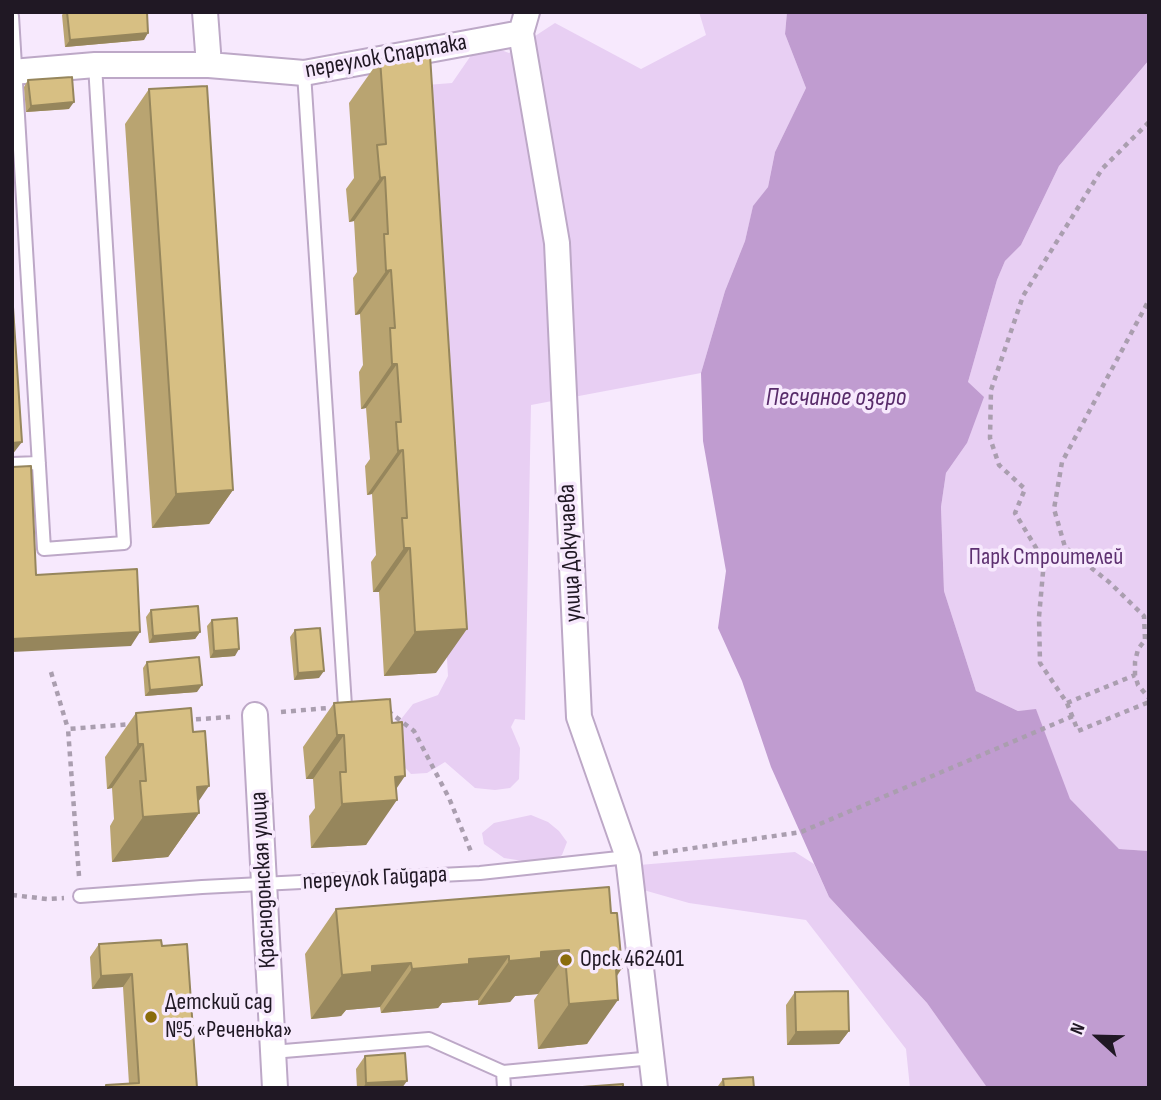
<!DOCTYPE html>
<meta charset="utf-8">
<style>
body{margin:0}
#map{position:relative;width:1161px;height:1100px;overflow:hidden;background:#f7e9fd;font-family:"Sofia Sans Condensed",sans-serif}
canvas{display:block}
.frame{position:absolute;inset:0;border:14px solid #201824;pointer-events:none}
.north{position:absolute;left:1063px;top:1002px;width:70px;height:70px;-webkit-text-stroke:5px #f7e9fd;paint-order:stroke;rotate:292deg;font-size:19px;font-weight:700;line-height:28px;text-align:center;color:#201824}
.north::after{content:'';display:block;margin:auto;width:24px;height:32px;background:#201824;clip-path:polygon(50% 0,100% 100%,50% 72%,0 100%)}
</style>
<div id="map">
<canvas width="1161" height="1100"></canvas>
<div class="frame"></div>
<div class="north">N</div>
</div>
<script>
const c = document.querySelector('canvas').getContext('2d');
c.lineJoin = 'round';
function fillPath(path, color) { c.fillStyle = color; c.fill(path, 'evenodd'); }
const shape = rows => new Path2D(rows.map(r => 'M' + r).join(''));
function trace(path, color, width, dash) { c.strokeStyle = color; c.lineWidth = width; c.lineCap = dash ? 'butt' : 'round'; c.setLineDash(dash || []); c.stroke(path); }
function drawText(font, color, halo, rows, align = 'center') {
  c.font = font + ' "Sofia Sans Condensed",sans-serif'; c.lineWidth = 7; c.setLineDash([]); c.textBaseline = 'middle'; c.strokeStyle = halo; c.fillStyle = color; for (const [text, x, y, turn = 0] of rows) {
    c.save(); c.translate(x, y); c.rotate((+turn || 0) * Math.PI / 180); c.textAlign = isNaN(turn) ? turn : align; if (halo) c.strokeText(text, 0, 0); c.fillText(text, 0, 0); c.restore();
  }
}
const green = shape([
 [699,12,787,12,785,34,806,88,775,152,768,187,753,207,745,241,725,291,701,373,531,405,525,720,515,719,511,727,520,748,519,779,510,788,495,790,475,788,445,762,427,773,411,774,397,759,394,728,413,704,438,695,448,676,414,86,452,83,472,54,501,50,509,53,555,23,641,69,706,35],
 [1149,60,1149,851,1119,849,1069,799,1036,710,1018,711,976,691,944,591,941,507,946,473,967,443,968,382,997,280,1005,261,1021,245,1059,166],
 [531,815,548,822,559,831,567,842,562,855,551,862,523,861,504,858,484,844,482,833,494,823],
 [795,852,814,864,829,897,927,1003,988,1088,910,1088,906,1049,806,920,689,903,640,889,639,865]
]);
const water = shape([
 [787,12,1149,12,1149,60,1059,166,1021,245,1005,261,997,280,968,382,984,397,967,443,946,473,941,507,944,591,976,691,1018,711,1036,709,1070,799,1119,849,1149,851,1149,1088,988,1088,986,1086,927,1003,829,897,771,767,742,681,718,628,726,571,703,441,701,373,725,291,745,241,753,206,768,187,775,152,806,88,785,34]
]);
const path = shape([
 [1149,122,1102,169,1023,296,991,390,990,438,999,465,1025,489,1015,513,1044,561,1039,617,1040,663,1067,703,1078,731,1149,702],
 [1149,635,1138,649,1135,662,1135,675,1138,685,1149,698],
 [1145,639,1144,616,1109,582,1065,547,1054,509,1062,462,1149,300],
 [51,672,68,729],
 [1067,703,1135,675],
 [388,711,414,731,449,798,472,854],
 [281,712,328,708],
 [186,720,230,717],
 [653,854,801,832,1073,716],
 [79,876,68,729,132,724],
 [12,895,47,899,64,898]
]);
const lane = shape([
 [12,16,44,549,124,543,95,65],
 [304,73,345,706],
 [12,464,39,463],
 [80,896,202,887,480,873,628,857],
 [272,1052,429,1039,503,1072,504,1088],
 [503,1072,653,1058]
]);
const street = shape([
 [205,12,209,65],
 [527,12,521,33,557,243,579,717,628,857,655,1088],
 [12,72,95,65,209,65,304,73,521,33],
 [255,715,275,1088]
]);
const wall = shape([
 [64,12,147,12,144,40,65,47,62,15],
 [380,59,436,673,384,676,379,592,373,592,371,562,376,555,372,494,367,495,365,466,370,459,366,408,361,409,359,372,363,365,360,314,355,315,353,278,357,272,354,221,349,222,346,189,354,178,349,103],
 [28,80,69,109,26,112,24,87],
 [149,89,233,490,209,524,152,528,125,124],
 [151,610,200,632,195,639,149,643,146,617],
 [212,620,235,656,210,658,207,626],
 [295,630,319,678,294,680,290,637],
 [147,662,197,692,145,696,143,668],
 [334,703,396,789,366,845,311,848,309,816,315,808,313,779,306,779,303,747],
 [136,713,198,802,199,813,168,857,112,862,110,826,114,819,112,788,107,789,105,757],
 [336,909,611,913,622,968,617,976,587,1044,538,1049,534,1000,538,994,515,996,510,1002,478,1005,478,1000,442,1003,438,1008,381,1013,380,1007,346,1010,341,1016,311,1019,305,954],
 [99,944,162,946,197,1088,104,1088,106,1085,129,1084,123,987,92,989,90,957],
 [795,992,849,1031,839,1044,787,1045,786,1005],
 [365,1056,402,1088,357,1088,356,1069],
 [723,1079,754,1088,718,1088,718,1086]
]);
const shadedWall = shape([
 [148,33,144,40,65,47,70,40],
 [74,102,69,109,26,112,31,106],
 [385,177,354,221,349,222,380,178],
 [391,270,360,314,355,315,386,271],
 [392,364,397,364,366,408,361,409],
 [22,442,12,455,12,443],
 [403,450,372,494,367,495,398,451],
 [233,490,209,524,152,528,176,494],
 [404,548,410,548,379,592,373,592],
 [467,629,436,673,384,676,415,632],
 [140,632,131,646,12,652,12,639],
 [200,632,195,639,149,643,153,636],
 [239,649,235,656,210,658,214,651],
 [324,671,319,678,294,680,298,673],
 [202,685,197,692,145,696,150,690],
 [337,735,344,735,313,779,306,779],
 [138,744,143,744,112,788,107,789],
 [405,776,388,801,397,800,366,845,311,848,342,804,395,777],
 [209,786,190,814,199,813,168,857,112,862,143,817,197,787],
 [569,950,538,994,515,996,510,1002,478,1005,509,961,541,952],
 [509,956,478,1000,442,1003,438,1008,381,1013,412,969,469,959],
 [411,963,380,1007,346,1010,341,1016,311,1019,342,975,372,966],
 [622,968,598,1002,618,1000,587,1044,538,1049,569,1004,616,969],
 [132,974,123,987,92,989,101,976],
 [849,1031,839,1044,787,1045,796,1032],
 [407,1081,402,1088,363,1088,366,1083]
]);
const building = shape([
 [67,12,147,12,148,33,70,40,67,12],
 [430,55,467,629,415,632,410,548,404,548,402,518,407,518,403,450,398,451,396,422,401,422,397,364,392,364,390,328,395,328,391,270,386,271,384,234,388,234,385,177,380,178,377,145,386,144,380,59,430,55],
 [72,77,74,102,31,106,28,80,72,77],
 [207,86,233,490,176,494,149,89,207,86],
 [12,292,22,442,12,443,12,292],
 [31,466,36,575,137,569,140,632,12,639,12,467,31,466],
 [198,606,200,632,153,636,151,610,198,606],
 [237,618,239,649,214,651,212,620,237,618],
 [320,628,324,671,298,673,295,630,320,628],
 [199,657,202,685,150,690,147,662,199,657],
 [390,699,392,723,402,722,405,776,395,777,397,800,342,804,340,772,346,772,344,735,337,735,334,703,390,699],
 [191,708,193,732,205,731,209,786,197,787,199,813,143,817,140,781,146,781,143,744,138,744,136,713,191,708],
 [609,887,611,913,617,913,622,968,616,969,618,1000,569,1004,565,956,569,956,569,950,541,952,541,958,509,961,509,956,469,959,469,964,412,969,411,963,372,966,372,972,342,975,336,909,609,887],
 [161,940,162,946,187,944,197,1088,106,1088,106,1085,139,1083,132,974,101,976,99,944,161,940],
 [848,991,849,1031,796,1032,795,992,848,991],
 [405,1053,407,1081,366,1083,365,1056,405,1053],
 [753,1077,754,1088,724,1088,723,1079,753,1077],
 [623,1084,623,1088,569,1088,623,1084]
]);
const markers = [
 [566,960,7,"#8a6c0c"],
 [151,1017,7,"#8a6c0c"]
];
const streetNames = [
 ["переулок Спартака",386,57,-10],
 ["улица Докучаева",571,553,-93],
 ["переулок Гайдара",375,879,-3],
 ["Краснодонская улица",264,880,-93]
];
const parkNames = [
 ["Парк Строителей",1046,558]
];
const poiNames = [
 ["Орск 462401",580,960],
 ["Детский сад",165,1003],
 ["№5 «Реченька»",165,1031]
];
const waterNames = [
 ["Песчаное озеро",836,398]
];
fillPath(green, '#e8cff3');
fillPath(water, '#c09cd0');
trace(lane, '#bda8c7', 16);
trace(street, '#bda8c7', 28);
trace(path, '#aa9eaf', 4.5, [5, 5]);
trace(lane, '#fff', 12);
trace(street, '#fff', 24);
fillPath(wall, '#b9a471');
fillPath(shadedWall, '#96865c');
fillPath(building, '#d7bf83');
trace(building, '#96865c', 2);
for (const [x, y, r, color] of markers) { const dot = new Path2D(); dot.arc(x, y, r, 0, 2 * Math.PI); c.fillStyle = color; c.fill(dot); trace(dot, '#f7e9fd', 2.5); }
drawText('24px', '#201824', '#f7e9fd', streetNames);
drawText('24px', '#5e3171', '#f7e9fd', parkNames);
drawText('24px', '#201824', '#f7e9fd', poiNames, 'left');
drawText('italic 26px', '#582b6a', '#f7e9fd', waterNames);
</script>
